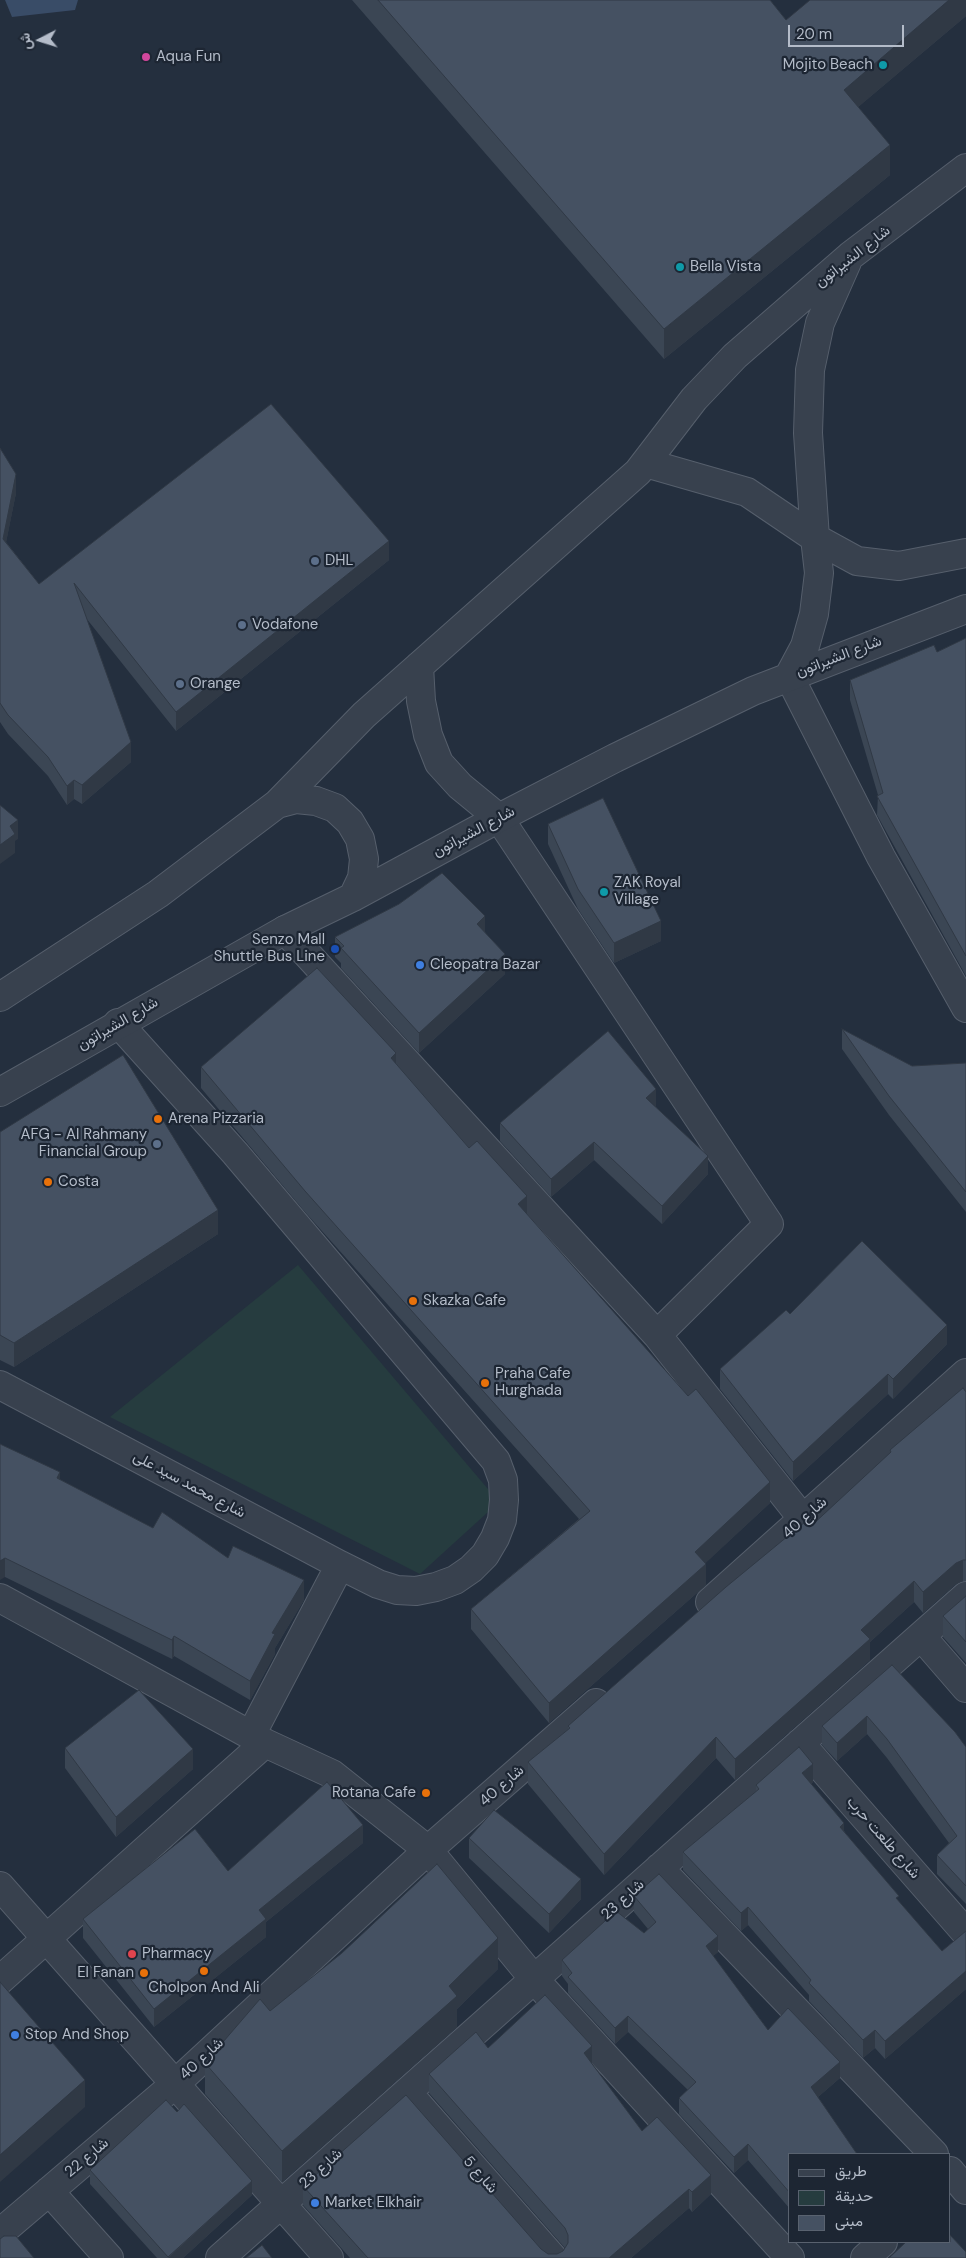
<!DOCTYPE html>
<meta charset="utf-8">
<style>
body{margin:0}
#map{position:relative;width:966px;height:2258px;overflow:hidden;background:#242f3e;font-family:"DM Sans",Vazirmatn,sans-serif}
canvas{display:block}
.legend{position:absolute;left:788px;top:2153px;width:162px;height:90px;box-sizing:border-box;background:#1d2633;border:1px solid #59626f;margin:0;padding:6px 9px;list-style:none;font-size:15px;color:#b4bcc9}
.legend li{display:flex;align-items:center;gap:10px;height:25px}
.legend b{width:25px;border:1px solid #59626f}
.north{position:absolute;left:15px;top:15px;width:50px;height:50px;-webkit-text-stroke:4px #1d2633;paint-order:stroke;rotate:265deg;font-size:14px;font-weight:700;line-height:20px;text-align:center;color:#b4bcc9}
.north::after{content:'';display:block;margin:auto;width:18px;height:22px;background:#b4bcc9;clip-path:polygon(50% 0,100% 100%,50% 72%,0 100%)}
.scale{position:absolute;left:788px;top:25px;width:116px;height:22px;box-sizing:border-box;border:2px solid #b4bcc9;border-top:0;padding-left:6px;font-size:15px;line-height:18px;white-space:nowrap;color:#b4bcc9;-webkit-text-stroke:4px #1d2633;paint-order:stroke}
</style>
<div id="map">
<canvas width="966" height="2258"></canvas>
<ul class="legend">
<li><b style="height:6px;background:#38414e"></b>طريق</li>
<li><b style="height:14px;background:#263c3f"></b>حديقة</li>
<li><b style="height:14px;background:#455162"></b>مبنى</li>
</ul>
<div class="north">ش</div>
<div class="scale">20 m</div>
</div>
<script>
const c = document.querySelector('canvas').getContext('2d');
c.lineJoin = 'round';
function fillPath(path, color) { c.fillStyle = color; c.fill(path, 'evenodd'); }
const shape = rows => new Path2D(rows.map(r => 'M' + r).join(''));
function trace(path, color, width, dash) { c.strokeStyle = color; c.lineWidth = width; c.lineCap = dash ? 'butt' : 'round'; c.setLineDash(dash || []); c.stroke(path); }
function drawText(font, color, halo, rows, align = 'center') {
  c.font = font + ' "DM Sans",Vazirmatn,sans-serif'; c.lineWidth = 4.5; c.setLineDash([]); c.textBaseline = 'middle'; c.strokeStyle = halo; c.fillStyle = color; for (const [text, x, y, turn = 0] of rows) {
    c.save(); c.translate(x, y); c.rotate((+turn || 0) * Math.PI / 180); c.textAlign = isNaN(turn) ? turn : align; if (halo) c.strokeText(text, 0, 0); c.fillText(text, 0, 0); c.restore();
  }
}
const green = shape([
 [298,1265,499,1502,420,1574,110,1417]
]);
const water = shape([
 [5,0,78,0,75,10,12,17]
]);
const minor = shape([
 [789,676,881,857,966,1008],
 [499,818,769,1224,657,1335],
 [285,930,657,1335,803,1519],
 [0,1385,340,1565,378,1584,397,1590,416,1591,436,1587,455,1580,471,1569,485,1555,495,1538,502,1520,504,1500,503,1480,496,1461,235,1153,118,1023],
 [0,1598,265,1743,332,1774,428,1850,534,1979,790,2258],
 [710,1602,966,1373],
 [921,1636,966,1688],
 [251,1735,340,1565],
 [800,1743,966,1933],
 [659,1868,934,2154],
 [0,1886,329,2258],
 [0,1980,265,1743],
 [407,2092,553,2258],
 [950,2171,966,2190],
 [49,2191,109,2258],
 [0,2233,175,2084,428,1850,596,1703],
 [220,2258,966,1596],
 [865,2258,883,2242]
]);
const tertiary = shape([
 [646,463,747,492,815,538,857,561,899,566,966,553],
 [419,666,421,701,428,735,439,763,460,786,499,818],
 [789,676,805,646,814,614,819,573,815,538,808,433,810,370,820,323,847,262],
 [277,804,296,799,316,801,335,808,350,822,360,839,364,859,362,878,353,897],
 [0,997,158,894,277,804,364,715,638,472,694,399,735,356,850,256,966,168],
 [0,1092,285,930,353,897,499,818,615,758,753,691,966,609]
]);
const wall = shape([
 [352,0,770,0,786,20,966,16,858,107,890,175,664,359],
 [0,448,16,493,6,542,39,584,389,560,176,731,86,618,131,762,82,804,74,799,67,805,48,776,8,734,0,722],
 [966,638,966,976,877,815,878,795,850,700,850,680,937,652],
 [548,824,661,941,614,963,578,909,548,844],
 [485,932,505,974,419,1053,341,968,341,963,335,957,335,937],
 [842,1029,912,1066,966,1063,966,1212,889,1115,842,1049],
 [396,1063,527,1214,770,1503,705,1563,706,1585,549,1723,471,1629,471,1609,579,1519,305,1212,201,1088,201,1067],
 [656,1107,708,1174,662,1224,594,1160,551,1197,500,1141,500,1123],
 [0,1132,218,1234,14,1367,0,1360],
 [790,1314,947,1344,893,1399,888,1394,793,1481,720,1389,720,1369],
 [966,1392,966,1581,963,1581,956,1584,923,1613,914,1602,870,1642,870,1660,735,1780,716,1758,604,1875,528,1784,528,1762,568,1729,568,1726,810,1527,890,1453,890,1450],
 [0,1444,60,1480,153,1528,228,1558,304,1600,275,1648,275,1654,250,1700,174,1656,172,1659,5,1577],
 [966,1596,966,1663,943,1637,943,1616],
 [892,1665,966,1747,966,1904,937,1874,937,1855,949,1843,887,1758,867,1734,837,1761,822,1745,822,1726],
 [65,1748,193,1769,116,1837,65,1768],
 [813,1782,811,1784,844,1831,899,1902,942,1951,966,1931,966,1989,885,2059,875,2048,863,2058,809,2001,809,1995,748,1925,741,1931,683,1870,683,1852,756,1791,756,1785],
 [469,1838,581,1899,549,1933,469,1858],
 [363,1843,266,1922,266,1937,154,2027,83,1938,83,1919,228,1871],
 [634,1896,718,1952,713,1956,768,2030,840,2078,818,2097,790,2154,790,2209,748,2160,734,2173,679,2114,679,2098,688,2090,628,2032,615,2044,568,1993,568,1984,562,1976,562,1960,644,1933,648,1929,634,1912],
 [498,1969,457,2009,457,2027,282,2182,205,2094,205,2063,270,2011],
 [488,2048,592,2064,642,2131,711,2194,692,2212,689,2208,631,2258,350,2258,303,2205,303,2186,541,2249,548,2254,557,2254,563,2251,565,2248,429,2093,429,2074],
 [90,2170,252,2195,183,2258,157,2258,90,2184]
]);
const shadedWall = shape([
 [949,0,966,0,966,16,844,119,844,90],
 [890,145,890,175,664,359,664,329],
 [16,474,16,493,3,558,3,539],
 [389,541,389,560,176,731,176,712],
 [131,742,131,762,82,804,82,785],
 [74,780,74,799,67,805,67,786],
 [18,820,18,839,15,841,15,853,0,864,0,845,10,826],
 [485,916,485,936,477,924],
 [661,921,661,941,614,963,614,943],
 [505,954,505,974,419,1053,419,1033],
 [396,1053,396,1074,391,1058],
 [656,1089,656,1107,646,1098],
 [594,1142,594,1160,551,1197,551,1179],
 [708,1156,708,1174,662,1224,662,1206],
 [527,1196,527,1217,518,1204],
 [218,1210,218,1234,14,1367,14,1343],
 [947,1325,947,1344,893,1399,893,1379],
 [888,1374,888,1394,793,1481,793,1462],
 [60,1472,60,1491,57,1478],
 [770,1482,770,1503,695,1573,695,1552],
 [5,1558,5,1577,0,1580,0,1561],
 [963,1560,963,1581,956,1584,923,1613,923,1592,956,1563],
 [706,1564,706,1585,549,1723,549,1703],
 [304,1580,304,1600,275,1648,275,1654,250,1700,250,1681,272,1633],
 [914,1581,914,1602,870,1642,870,1660,735,1780,735,1759,861,1630],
 [174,1636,174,1656,172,1659,172,1640],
 [867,1716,867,1734,837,1761,837,1743],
 [716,1737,716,1758,604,1875,604,1854],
 [193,1749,193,1769,116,1837,116,1817],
 [813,1764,813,1782,802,1792,802,1773],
 [844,1823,844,1842,840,1827],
 [363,1825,363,1843,266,1922,266,1937,154,2027,154,2009,259,1910],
 [581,1879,581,1899,549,1933,549,1914],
 [748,1907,748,1925,741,1931,741,1913],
 [718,1936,718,1952,706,1962,706,1946],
 [498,1938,498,1969,457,2009,457,2027,282,2182,282,2151],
 [966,1971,966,1989,885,2059,885,2041],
 [628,2016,628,2032,615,2044,615,2028],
 [875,2030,875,2048,863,2058,863,2040],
 [592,2046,592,2065,584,2053],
 [840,2062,840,2078,811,2103,811,2087],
 [85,2080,85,2107,0,2182,0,2155],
 [748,2144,748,2160,734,2173,734,2157],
 [711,2175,711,2194,692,2212,692,2192],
 [252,2181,252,2195,183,2258,168,2258],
 [689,2189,689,2208,631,2258,609,2258]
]);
const building = shape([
 [378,0,770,0,786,20,810,0,949,0,844,90,890,145,664,329,378,0],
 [271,404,389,541,176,712,74,583,131,742,82,785,74,780,67,786,48,757,8,715,0,703,0,448,16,474,3,539,39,584,271,404],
 [966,638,966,956,877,796,883,793,850,680,934,645,937,652,966,638],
 [603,798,661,921,614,943,578,889,548,824,603,798],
 [0,805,18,820,10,826,15,834,0,845,0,805],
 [442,873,485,916,477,924,505,954,419,1033,341,948,344,946,335,937,399,904,442,873],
 [317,968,396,1053,391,1058,469,1148,477,1141,527,1196,518,1204,688,1396,696,1389,770,1482,695,1552,706,1564,549,1703,471,1609,590,1511,305,1191,201,1067,317,968],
 [842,1029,912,1066,966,1063,966,1192,889,1096,842,1029],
 [608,1031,656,1089,646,1098,708,1156,662,1206,594,1142,551,1179,500,1123,608,1031],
 [123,1055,218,1210,14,1343,0,1335,0,1132,123,1055],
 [862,1241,947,1325,893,1379,888,1374,793,1462,720,1369,786,1310,790,1314,862,1241],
 [963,1388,966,1392,966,1560,963,1560,956,1563,923,1592,914,1581,861,1630,870,1639,735,1759,716,1737,604,1854,528,1762,570,1728,568,1726,726,1587,805,1522,810,1527,891,1452,890,1450,963,1388],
 [0,1444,60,1472,57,1478,153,1528,162,1512,228,1558,233,1546,304,1580,272,1633,275,1634,250,1681,174,1636,172,1640,5,1558,0,1561,0,1444],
 [966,1596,966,1642,943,1616,966,1596],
 [892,1665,955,1732,966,1747,966,1886,937,1855,957,1836,887,1739,867,1716,837,1743,822,1726,892,1665],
 [139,1690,193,1749,116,1817,65,1748,139,1690],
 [799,1747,813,1764,802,1773,844,1823,840,1827,899,1896,896,1898,942,1951,966,1931,966,1971,885,2041,875,2030,863,2040,809,1983,811,1980,748,1907,741,1913,683,1852,759,1789,756,1785,799,1747],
 [327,1782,363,1825,259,1910,266,1919,154,2009,83,1919,195,1829,228,1871,327,1782],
 [494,1810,581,1879,549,1914,469,1838,494,1810],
 [437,1864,498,1938,449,1986,457,1996,282,2151,205,2063,260,1999,270,2011,342,1953,437,1864],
 [659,1874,718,1936,706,1946,768,2030,788,2008,840,2062,811,2087,857,2154,790,2154,790,2193,748,2144,734,2157,679,2098,696,2082,628,2016,615,2028,568,1977,572,1973,562,1960,616,1911,644,1933,656,1922,634,1896,659,1874],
 [0,1982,85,2080,0,2155,0,1982],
 [545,1995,592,2046,584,2053,642,2131,657,2117,711,2175,692,2192,689,2189,609,2258,368,2258,303,2186,406,2095,541,2249,548,2254,557,2254,563,2251,568,2243,568,2235,565,2228,429,2074,476,2032,488,2048,545,1995],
 [166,2100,177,2112,184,2104,252,2181,168,2257,90,2170,166,2100],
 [950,2235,966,2252,966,2258,889,2258,906,2242,950,2242,950,2235],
 [4,2236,16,2236,34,2258,0,2258,0,2239,4,2236],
 [262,2245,272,2258,246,2258,262,2245]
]);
const markers = [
 [146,57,5,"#d1479c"],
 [883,65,5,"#0f9aa8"],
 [680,267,5,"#0f9aa8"],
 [315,561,5,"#5c6f8a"],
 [242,625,5,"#5c6f8a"],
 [180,684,5,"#5c6f8a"],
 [604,892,5,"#0f9aa8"],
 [335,949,5,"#1a4fb4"],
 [420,965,5,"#3f7fe0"],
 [158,1119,5,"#e8710a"],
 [157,1144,5,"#5c6f8a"],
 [48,1182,5,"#e8710a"],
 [413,1301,5,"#e8710a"],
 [485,1383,5,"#e8710a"],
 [426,1793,5,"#e8710a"],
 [132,1954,5,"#e0444e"],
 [204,1971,5,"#e8710a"],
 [144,1973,5,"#e8710a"],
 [15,2035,5,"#3f7fe0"],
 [315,2203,5,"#3f7fe0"]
];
const poiNames = [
 ["Aqua Fun",156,57],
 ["Mojito Beach",873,65,"right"],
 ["Bella Vista",690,267],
 ["DHL",325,561],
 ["Vodafone",252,625],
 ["Orange",190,684],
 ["ZAK Royal",614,883],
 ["Village",614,900],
 ["Senzo Mall",325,940,"right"],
 ["Shuttle Bus Line",325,957,"right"],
 ["Cleopatra Bazar",430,965],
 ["Arena Pizzaria",168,1119],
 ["AFG - Al Rahmany",147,1135,"right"],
 ["Financial Group",147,1152,"right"],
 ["Costa",58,1182],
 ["Skazka Cafe",423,1301],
 ["Praha Cafe",495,1374],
 ["Hurghada",495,1391],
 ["Rotana Cafe",416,1793,"right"],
 ["Pharmacy",142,1954],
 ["El Fanan",134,1973,"right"],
 ["Cholpon And Ali",204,1988,"center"],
 ["Stop And Shop",25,2035],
 ["Market Elkhair",325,2203]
];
const streetNames = [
 ["شارع الشيراتون",853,257,-38],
 ["شارع الشيراتون",839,657,-21],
 ["شارع الشيراتون",474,832,-28],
 ["شارع الشيراتون",118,1024,-30],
 ["شارع محمد سيد على",189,1485,28],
 ["شارع 40",805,1518,-42],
 ["شارع 40",502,1786,-41],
 ["شارع طلعت حرب",883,1838,49],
 ["شارع 23",623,1900,-42],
 ["شارع 40",202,2059,-43],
 ["شارع 22",87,2158,-40],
 ["شارع 23",321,2169,-42],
 ["شارع 5",480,2175,49]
];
fillPath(green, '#263c3f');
fillPath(water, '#394c67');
trace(minor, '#565f6c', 30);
trace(tertiary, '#565f6c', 30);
trace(minor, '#38414e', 28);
trace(tertiary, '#38414e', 28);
fillPath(wall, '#3b4654');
fillPath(shadedWall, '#303945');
fillPath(building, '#455162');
trace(building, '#303945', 1);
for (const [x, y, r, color] of markers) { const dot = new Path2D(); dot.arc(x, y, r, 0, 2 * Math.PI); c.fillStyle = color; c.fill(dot); trace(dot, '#1d2633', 2); }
drawText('15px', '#b4bcc9', '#1d2633', poiNames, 'left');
drawText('15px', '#b4bcc9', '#1d2633', streetNames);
</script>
